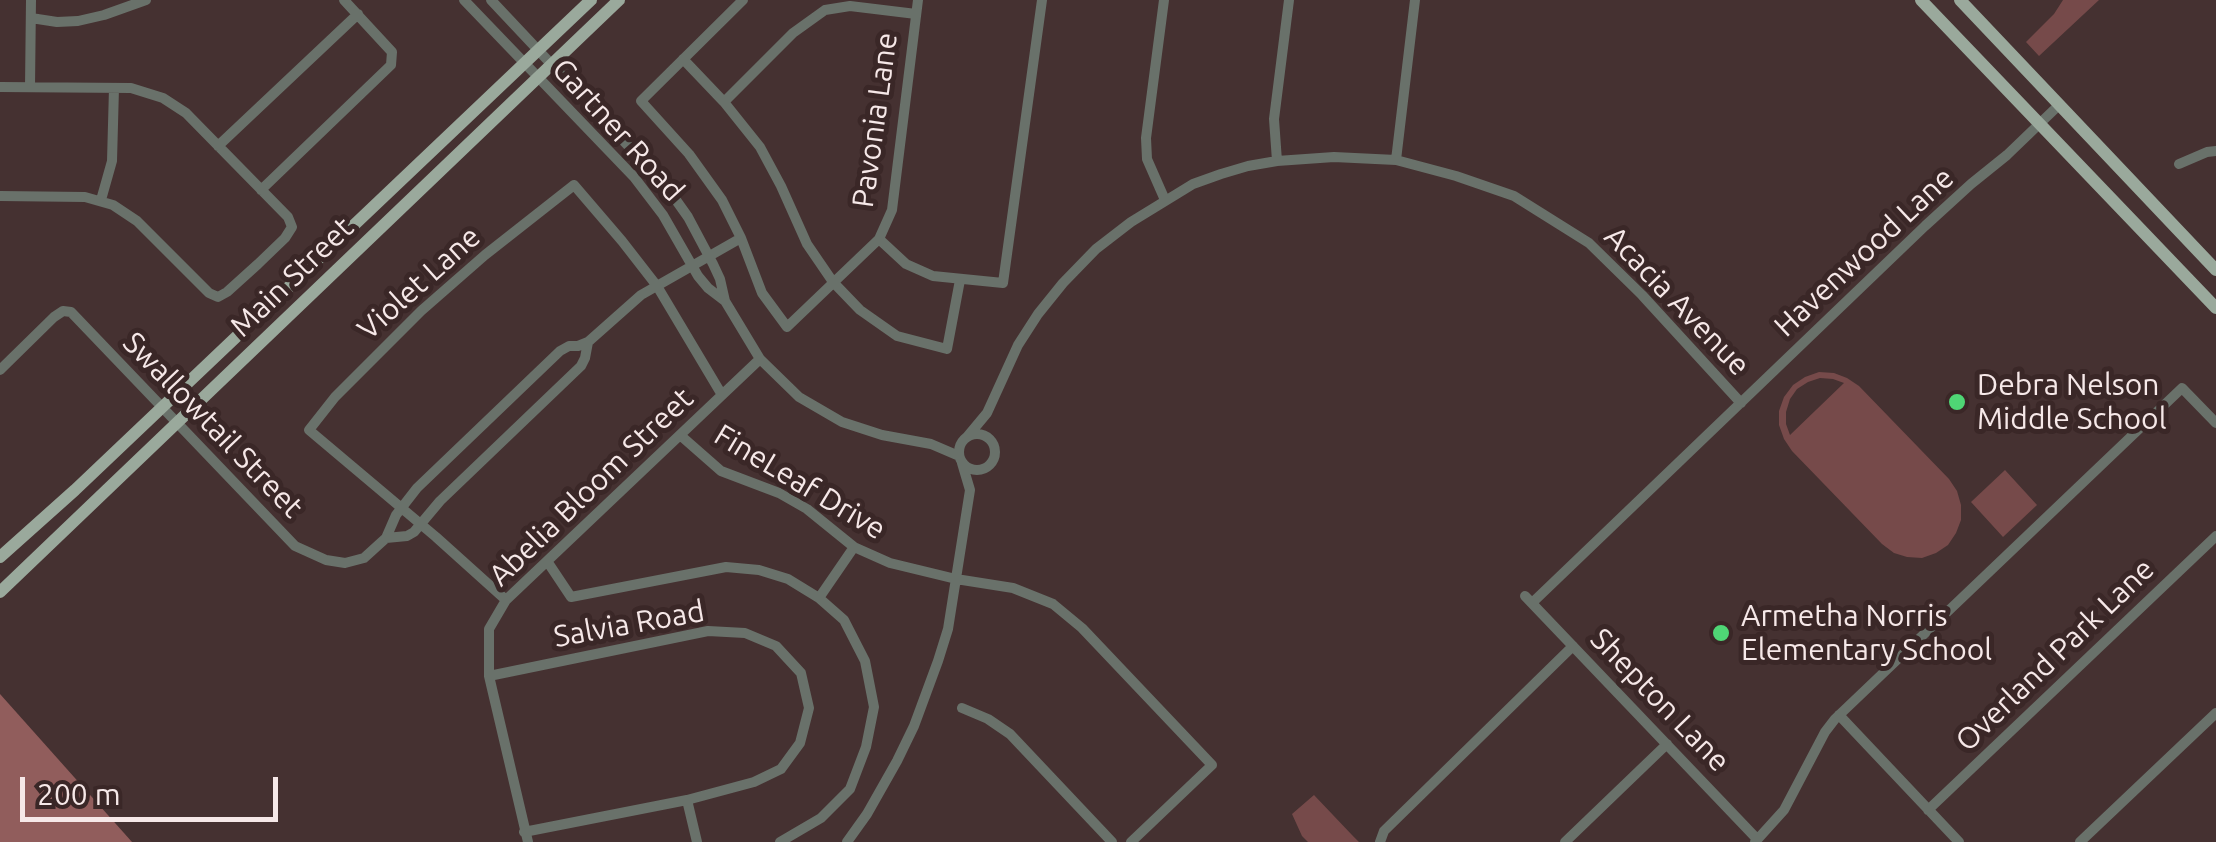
<!DOCTYPE html>
<style>
body{margin:0}
#map{position:relative;width:2216px;height:842px;overflow:hidden;background:#453131;font-family:Ubuntu,sans-serif}
canvas{display:block}
.scale{position:absolute;left:20px;top:777px;width:258px;height:45px;box-sizing:border-box;border:5px solid #f6e8e8;border-top:0;padding-left:12px;font-size:30px;line-height:35px;white-space:nowrap;color:#f6e8e8;-webkit-text-stroke:8px #3a2727;paint-order:stroke}
</style>
<div id="map">
<canvas width="2216" height="842"></canvas>
<div class="scale">200 m</div>
</div>
<script>
const c = document.querySelector('canvas').getContext('2d');
c.lineJoin = 'round';
function fillPath(path, color) { c.fillStyle = color; c.fill(path, 'evenodd'); }
const shape = rows => new Path2D(rows.map(r => 'M' + r).join(''));
function trace(path, color, width, dash) { c.strokeStyle = color; c.lineWidth = width; c.lineCap = dash ? 'butt' : 'round'; c.setLineDash(dash || []); c.stroke(path); }
function drawText(font, color, halo, rows, align = 'center') {
  c.font = font + ' Ubuntu,sans-serif'; c.lineWidth = 10; c.setLineDash([]); c.textBaseline = 'middle'; c.strokeStyle = halo; c.fillStyle = color; for (const [text, x, y, turn = 0] of rows) {
    c.save(); c.translate(x, y); c.rotate((+turn || 0) * Math.PI / 180); c.textAlign = isNaN(turn) ? turn : align; if (halo) c.strokeText(text, 0, 0); c.fillText(text, 0, 0); c.restore();
  }
}
const green = shape([
 [2063,0,2099,0,2039,56,2026,42,2054,14],
 [1819,372,1834,373,1847,378,1859,386,1949,479,1957,491,1961,505,1961,520,1956,533,1948,545,1936,553,1922,558,1907,557,1894,553,1882,544,1792,451,1784,439,1779,425,1779,411,1784,397,1793,385,1805,377],
 [1820,378,1833,379,1844,383,1790,435,1786,424,1786,412,1790,399,1797,389,1808,382],
 [2005,470,2037,505,2003,537,1971,502],
 [1314,795,1352,835,1359,842,1308,842,1302,836,1292,814]
]);
const forest = shape([
 [0,694,132,842,0,842]
]);
const minor = shape([
 [464,0,634,177,663,215,698,276,708,288,725,301,760,359,799,397,842,422,882,435,931,444,959,456],
 [491,0,666,186,688,217,713,264,720,279,725,301],
 [743,0,641,101,689,154,722,200,741,238,762,293,787,327,879,239,892,210,918,0],
 [1164,0,1146,138,1147,159,1165,200],
 [31,18,57,22,78,21,104,15,146,0],
 [683,59,724,102,760,147,781,186,807,244,833,282,860,310,897,336,947,349,960,280],
 [0,87,131,88,163,98,186,113,288,217,292,227,285,238,258,264,227,292,218,297,209,293,137,221,113,205,85,197,0,196],
 [30,87,31,0],
 [724,102,793,33,825,10,850,6,916,14],
 [218,146,358,14],
 [1396,160,1415,0],
 [1277,161,1274,119,1289,0],
 [2179,164,2207,152,2216,151],
 [261,190,391,65,392,52,344,0],
 [101,200,112,161,114,88],
 [879,239,906,264,933,276,1003,283,1042,0],
 [0,370,54,317,63,311,71,312,295,546,326,560,345,563,364,558,386,538,396,515,417,488,560,351,569,346,578,346,588,342,641,295,741,238],
 '959 452a18 18 0 1 1 36 0a18 18 0 1 1-36 0Z',
 [680,435,721,471,779,493,807,509,854,547,890,563,956,579,1013,588,1053,604,1082,628,1212,765,1131,842],
 [967,437,987,413,1018,345,1038,314,1063,283,1096,249,1131,222,1193,184,1221,174,1248,166,1277,161,1334,157,1396,160,1456,176,1514,196,1589,243,1642,295,1741,403],
 [386,538,407,536,414,532,440,501,581,366,585,358,588,342],
 [547,561,571,597,726,567,759,570,788,579,819,598,844,620,865,661,874,707,866,747,850,789,821,818,780,842],
 [1525,596,1757,839],
 [819,598,854,547],
 [506,600,436,537,309,430,335,397,421,311,485,255,574,185,622,241,657,286,722,395],
 [1532,603,1925,226,1971,184,2007,155,2059,105],
 [489,676,708,631,745,633,776,646,801,673,809,708,800,743,781,769,754,782,687,800,524,832],
 [962,708,988,719,1010,734,1112,842],
 [1839,715,1959,842],
 [687,800,697,842],
 [1928,810,2216,536],
 [528,842,489,676,489,629,506,600,760,359],
 [847,842,867,814,897,761,914,726,938,661,948,629,970,490,962,463],
 [1380,842,1384,831,1573,646],
 [1565,842,1667,744],
 [1755,842,1784,810,1825,732,1835,719,2182,388,2216,423],
 [2080,842,2216,713]
]);
const major = shape([
 [1921,0,2216,308],
 [1960,0,2216,270],
 [0,557,75,490,591,0],
 [0,592,619,0]
]);
const markers = [
 [1957,402,10,"#4fd675"],
 [1721,633,10,"#4fd675"]
];
const streetNames = [
 ["Pavonia Lane",875,120,-82],
 ["Gartner Road",618,130,48],
 ["Havenwood Lane",1864,252,-43],
 ["Main Street",292,277,-44],
 ["Violet Lane",419,283,-42],
 ["Acacia Avenue",1677,301,46],
 ["Swallowtail Street",213,425,46],
 ["FineLeaf Drive",800,482,31],
 ["Abelia Bloom Street",591,487,-44],
 ["Salvia Road",629,624,-10],
 ["Overland Park Lane",2055,655,-44],
 ["Shepton Lane",1660,700,46]
];
const poiNames = [
 ["Debra Nelson",1977,385],
 ["Middle School",1977,419],
 ["Armetha Norris",1741,616],
 ["Elementary School",1741,650]
];
fillPath(green, '#764a4a');
fillPath(forest, '#915d5c');
trace(minor, '#69716a', 10);
trace(major, '#9aa99c', 12);
for (const [x, y, r, color] of markers) { const dot = new Path2D(); dot.arc(x, y, r, 0, 2 * Math.PI); c.fillStyle = color; c.fill(dot); trace(dot, '#3a2727', 4); }
drawText('30px', '#f6e8e8', '#3a2727', streetNames);
drawText('30px', '#f6e8e8', '#3a2727', poiNames, 'left');
</script>
